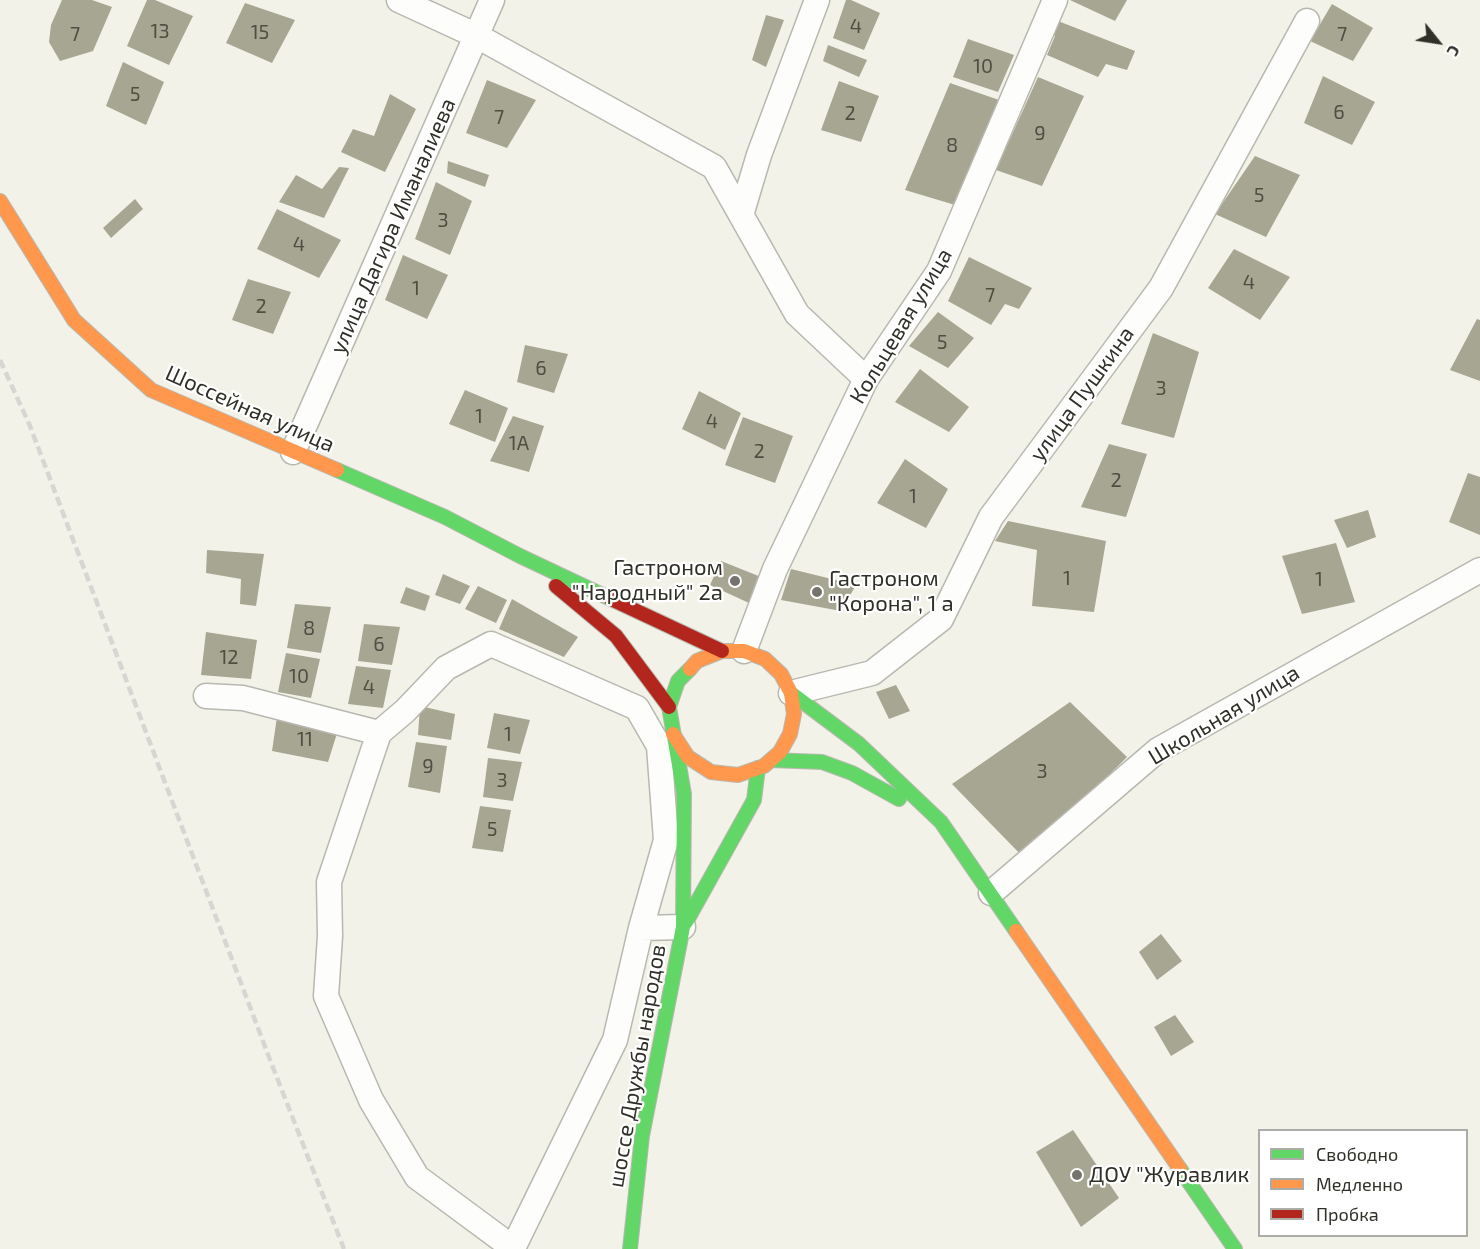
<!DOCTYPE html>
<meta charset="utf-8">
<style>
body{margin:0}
#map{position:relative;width:1480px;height:1249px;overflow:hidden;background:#f3f2e8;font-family:"Exo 2",sans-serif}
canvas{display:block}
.legend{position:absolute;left:1258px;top:1129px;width:210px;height:108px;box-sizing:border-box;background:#fff;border:2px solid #acaca9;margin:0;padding:8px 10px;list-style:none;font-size:18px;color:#303029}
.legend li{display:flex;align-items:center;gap:12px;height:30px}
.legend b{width:30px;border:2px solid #acaca9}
.north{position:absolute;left:1408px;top:12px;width:60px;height:60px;-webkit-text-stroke:4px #fff;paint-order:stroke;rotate:120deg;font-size:16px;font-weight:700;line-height:24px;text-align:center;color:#303029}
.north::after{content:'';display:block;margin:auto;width:21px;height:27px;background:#303029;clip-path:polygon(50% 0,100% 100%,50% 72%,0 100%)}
</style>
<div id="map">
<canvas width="1480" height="1249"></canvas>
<ul class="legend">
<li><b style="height:8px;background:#63d668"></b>Свободно</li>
<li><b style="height:8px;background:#ff974d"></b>Медленно</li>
<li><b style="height:8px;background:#b3261e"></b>Пробка</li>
</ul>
<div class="north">С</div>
</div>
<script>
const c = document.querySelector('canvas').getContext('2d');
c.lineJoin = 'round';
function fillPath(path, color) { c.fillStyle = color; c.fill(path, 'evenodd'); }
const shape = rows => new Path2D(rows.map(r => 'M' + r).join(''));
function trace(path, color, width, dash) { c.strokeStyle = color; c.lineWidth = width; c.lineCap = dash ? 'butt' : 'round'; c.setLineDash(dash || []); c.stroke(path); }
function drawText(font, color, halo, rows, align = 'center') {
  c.font = font + ' "Exo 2",sans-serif'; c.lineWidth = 4.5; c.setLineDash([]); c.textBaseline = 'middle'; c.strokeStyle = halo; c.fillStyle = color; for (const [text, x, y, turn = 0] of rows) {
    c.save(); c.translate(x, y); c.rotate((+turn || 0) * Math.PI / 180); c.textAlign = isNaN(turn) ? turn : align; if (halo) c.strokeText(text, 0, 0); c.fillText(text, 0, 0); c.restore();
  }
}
const building = shape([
 [62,0,92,0,112,7,93,51,60,61,49,42,51,25],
 [147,0,155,0,193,16,169,65,127,46],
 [846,0,851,0,880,13,864,50,833,38],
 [1070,0,1127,0,1115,21],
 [245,3,295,20,272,63,226,43],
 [1332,4,1373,28,1353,61,1310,41],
 [766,15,784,20,766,67,752,60],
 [1058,21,1135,51,1127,70,1106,64,1098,77,1047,55,1055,36,1050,33],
 [968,39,1014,55,998,92,953,77],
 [828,45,867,60,859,77,823,61],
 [123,62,164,82,146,125,106,106],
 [1323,76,1375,102,1352,145,1304,123],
 [1038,77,1084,96,1042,186,996,170],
 [487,80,536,100,507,148,466,133],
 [839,81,879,96,861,142,821,130],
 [950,83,999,100,955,205,905,190],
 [390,94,416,109,385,172,341,152,353,129,374,136],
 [1255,156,1300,175,1266,237,1215,214],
 [448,161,489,175,485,187,447,173],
 [339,167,349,168,324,218,279,202,296,175,322,189],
 [436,182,472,201,450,255,415,239],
 [135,199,143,209,111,238,103,228],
 [277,209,341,240,319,278,257,249],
 [1234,249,1290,277,1260,320,1208,288],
 [403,255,448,275,427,319,385,300],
 [969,257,1032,288,1019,309,1005,304,991,325,948,301],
 [248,279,291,292,273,334,232,320],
 [938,312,974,338,948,368,909,346],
 [1477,319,1480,320,1480,381,1450,370],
 [1153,333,1199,352,1174,438,1121,424],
 [525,345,568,354,554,393,517,382],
 [920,369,969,407,949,432,895,402],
 [465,390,508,408,495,442,449,424],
 [699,391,741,413,725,450,682,429],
 [513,416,544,426,529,472,490,461],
 [743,417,793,436,775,483,725,465],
 [1109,444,1147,454,1126,517,1081,507],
 [905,459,948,489,926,528,877,503],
 [1468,473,1480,477,1480,535,1449,522],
 [1368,510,1376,537,1347,548,1334,520],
 [1008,521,1106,541,1094,612,1032,606,1037,550,995,541],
 [1336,543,1355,602,1302,614,1282,556],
 [207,550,264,554,256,606,240,604,241,579,206,573],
 [721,561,761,577,749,603,710,585],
 [791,569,856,585,841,611,781,600],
 [443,574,470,586,460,604,435,595],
 [478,586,507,600,496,623,465,609],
 [406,587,430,596,425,611,400,603],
 [512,599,578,637,564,657,499,629],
 [295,604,331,607,321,653,287,648],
 [364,624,400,627,392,665,358,661],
 [206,632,257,640,251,679,201,675],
 [286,653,320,659,311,698,278,692],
 [356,666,391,670,383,708,348,704],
 [896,685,910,711,889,719,876,692],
 [1070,702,1127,757,1025,859,952,784],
 [420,706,455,714,451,740,418,735],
 [494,713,530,720,520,754,487,748],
 [277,717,339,727,328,762,272,751],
 [416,742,447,746,440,793,408,787],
 [488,758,522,762,513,801,483,797],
 [480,806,511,810,503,852,472,848],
 [1161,934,1182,961,1157,980,1139,952],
 [1175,1015,1194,1042,1171,1056,1154,1027],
 [1073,1130,1119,1198,1081,1227,1036,1152]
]);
const street = shape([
 [399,0,477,36,714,167,797,314,866,379],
 [741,215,759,155,817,0],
 [293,452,492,0],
 [744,651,775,569,866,379,939,271,1055,0],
 [791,693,872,673,941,619,991,517,1161,288,1307,21],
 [206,696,243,698,379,733,405,711,446,668,491,644,637,708,659,746,666,840,641,928,683,927],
 [379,733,329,882,330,936,326,996,371,1100,417,1177,513,1248,615,1040,641,928],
 [991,893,1158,750,1480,570]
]);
const fast = shape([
 [337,470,445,517,520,556,611,599],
 [791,693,859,744,941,822,1016,931],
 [771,760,822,762,852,773,899,799],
 [686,922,754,800,758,768],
 [1180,1169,1235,1249],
 [630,1249,642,1136,683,927,684,794,669,707,678,681,690,669]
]);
const slow = shape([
 [0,201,74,320,151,390,337,470],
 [673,734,688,757,711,772,738,775,764,766,780,752,790,734,794,714,791,693,781,674,765,659,744,651,722,651,697,661,690,669],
 [1016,931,1180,1169]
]);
const jam = shape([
 [556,586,616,636,669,707],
 [611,599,722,651]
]);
const rail = shape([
 [0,360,30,426,272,1065,344,1249]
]);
const markers = [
 [735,581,6,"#74746c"],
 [817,592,6,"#74746c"],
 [1077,1175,6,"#74746c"]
];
const numberNames = [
 ["4",856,26],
 ["13",160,31],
 ["15",260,32],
 ["7",75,34],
 ["7",1342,34],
 ["10",983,66],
 ["5",135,94],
 ["6",1339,112],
 ["2",850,113],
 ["7",499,117],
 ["9",1040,133],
 ["8",952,145],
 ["5",1259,195],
 ["3",443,220],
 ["4",299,244],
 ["4",1249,282],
 ["1",416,288],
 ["7",990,295],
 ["2",261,306],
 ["5",942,342],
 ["6",541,368],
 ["3",1161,388],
 ["1",479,416],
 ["4",712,421],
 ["1А",519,443],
 ["2",759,451],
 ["2",1116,480],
 ["1",913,496],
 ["1",1067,578],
 ["1",1319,579],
 ["8",309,628],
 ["6",379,644],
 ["12",229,657],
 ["10",299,676],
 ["4",369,687],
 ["1",508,734],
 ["11",305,739],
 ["9",428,766],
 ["3",1042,771],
 ["3",502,780],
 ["5",492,829]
];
const streetNames = [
 ["улица Дагира Иманалиева",393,226,-66],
 ["Кольцевая улица",901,326,-59],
 ["улица Пушкина",1082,394,-54],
 ["Шоссейная улица",250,409,24],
 ["Школьная улица",1224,715,-31],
 ["шоссе Дружбы народов",637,1066,-80]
];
const poiNames = [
 ["Гастроном",723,568,"right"],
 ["\"Народный\" 2а",723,593,"right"],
 ["Гастроном",829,579],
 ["\"Корона\", 1 а",829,604],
 ["ДОУ \"Журавлик",1089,1175]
];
fillPath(building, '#a7a692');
trace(street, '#b8b8b0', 27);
trace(fast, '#b8b8b0', 16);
trace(slow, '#b8b8b0', 16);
trace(jam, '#b8b8b0', 16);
trace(street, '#fdfdfc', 24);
trace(fast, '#63d668', 14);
trace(slow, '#ff974d', 14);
trace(jam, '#b3261e', 14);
trace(rail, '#d6d6d3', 4.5, [9, 4.5]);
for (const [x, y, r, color] of markers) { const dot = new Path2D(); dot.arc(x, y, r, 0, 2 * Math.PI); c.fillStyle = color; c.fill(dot); trace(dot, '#fff', 2); }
drawText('20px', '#4e4e43', null, numberNames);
drawText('22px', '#303029', '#fff', streetNames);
drawText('22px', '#303029', '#fff', poiNames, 'left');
</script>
